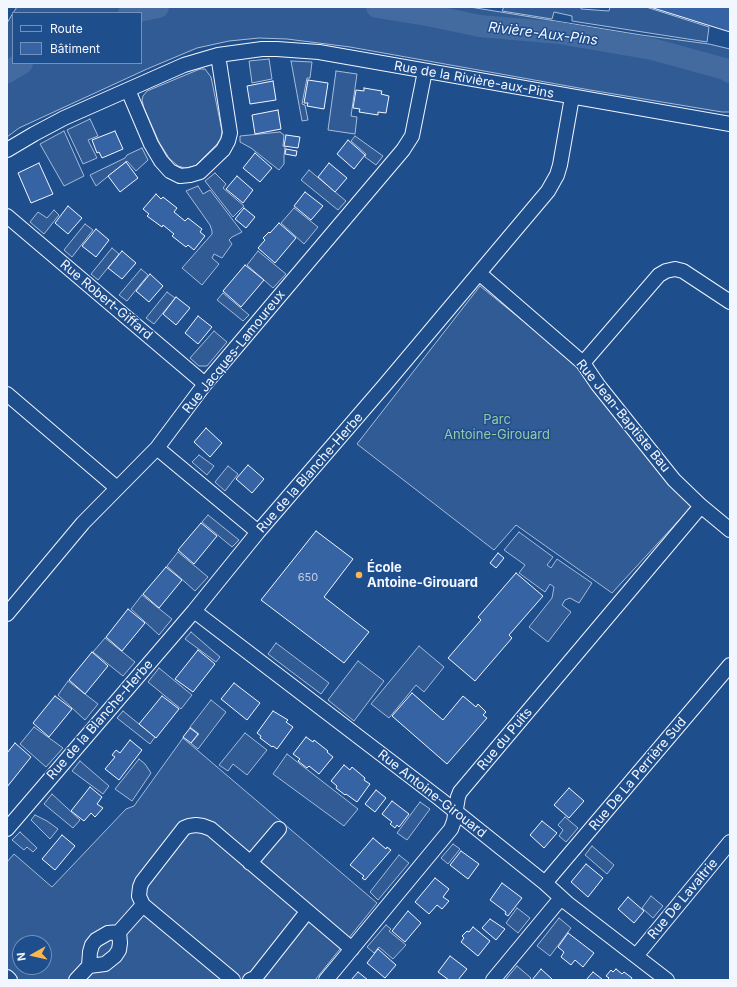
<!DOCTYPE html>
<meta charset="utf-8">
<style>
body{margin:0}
#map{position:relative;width:737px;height:987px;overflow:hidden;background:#1f4e8c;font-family:Inter,sans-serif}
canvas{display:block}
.frame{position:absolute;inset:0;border:8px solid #f2f6ff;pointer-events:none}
.legend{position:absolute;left:12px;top:12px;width:130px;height:52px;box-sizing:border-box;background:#1f4e8c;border:1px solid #7391ba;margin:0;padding:5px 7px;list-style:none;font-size:12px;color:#f2f6ff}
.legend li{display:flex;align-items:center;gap:8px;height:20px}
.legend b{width:20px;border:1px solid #7391ba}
.north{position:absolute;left:12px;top:935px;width:40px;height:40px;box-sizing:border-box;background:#1f4e8c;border:1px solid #7391ba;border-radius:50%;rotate:262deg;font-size:11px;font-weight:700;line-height:16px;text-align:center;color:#f2f6ff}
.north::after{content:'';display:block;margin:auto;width:14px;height:18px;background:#ffb74d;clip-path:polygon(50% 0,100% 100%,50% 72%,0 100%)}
</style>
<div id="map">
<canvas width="737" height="987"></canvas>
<div class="frame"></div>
<ul class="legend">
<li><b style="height:5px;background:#1f4e8c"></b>Route</li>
<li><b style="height:11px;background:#3563a3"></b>Bâtiment</li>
</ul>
<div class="north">N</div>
</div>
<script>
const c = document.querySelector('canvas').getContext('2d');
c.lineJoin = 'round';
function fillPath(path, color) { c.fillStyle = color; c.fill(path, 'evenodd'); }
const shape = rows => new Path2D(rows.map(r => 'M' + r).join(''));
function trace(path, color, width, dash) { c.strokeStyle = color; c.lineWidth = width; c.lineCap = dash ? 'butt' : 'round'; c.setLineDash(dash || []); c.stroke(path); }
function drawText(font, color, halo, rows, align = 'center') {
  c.font = font + ' Inter,sans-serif'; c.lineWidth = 3; c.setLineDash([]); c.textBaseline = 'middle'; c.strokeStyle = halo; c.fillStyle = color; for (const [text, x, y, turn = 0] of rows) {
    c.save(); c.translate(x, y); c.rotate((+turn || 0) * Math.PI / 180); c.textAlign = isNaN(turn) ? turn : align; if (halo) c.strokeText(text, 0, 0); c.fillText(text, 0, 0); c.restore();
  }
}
const built = shape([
 [17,7,470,7,641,35,709,44,730,49,730,112,722,112,590,90,350,47,287,39,259,38,229,41,197,48,147,69,19,128,7,137,7,23,13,13,13,63,141,63,141,13,13,13,17,7],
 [504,7,581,7,581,9,609,11,610,7,646,7,709,27,707,42,572,21,572,16,554,12,552,19,502,11,504,7],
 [269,59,272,79,252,83,249,61,269,59],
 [291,61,312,62,310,78,307,78,302,104,305,105,308,120,302,121,291,61],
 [200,69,205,69,211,77,222,131,221,138,217,144,195,166,185,168,178,166,169,158,159,142,144,108,142,100,143,96,147,91,200,69],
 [336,71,357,74,351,116,357,117,355,134,328,130,336,71],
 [90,119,98,136,88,140,97,158,83,164,67,130,90,119],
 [64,131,84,176,64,186,40,144,64,131],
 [280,132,284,135,283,146,285,147,284,156,284,164,279,170,251,148,240,142,240,136,280,132],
 [355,136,383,156,376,165,365,157,366,154,351,141,355,136],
 [142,148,148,160,136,171,127,161,96,186,90,175,125,158,127,155,142,148],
 [309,170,346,201,338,210,301,180,309,170],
 [215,173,226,184,223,188,244,206,233,217,205,181,215,173],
 [198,186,203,194,210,190,242,232,232,237,229,240,232,244,222,258,214,254,212,258,219,264,202,285,182,268,212,234,212,231,210,225,186,191,198,186],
 [294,208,318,227,304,244,281,223,294,208],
 [54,210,59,215,44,234,30,222,38,212,47,218,54,210],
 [85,224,93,230,72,257,64,250,85,224],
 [112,248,119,254,98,280,91,274,112,248],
 [258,251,286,274,273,288,247,265,258,251],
 [141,269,148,275,127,301,119,295,141,269],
 [480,286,570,359,660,471,693,505,612,593,516,525,494,550,357,444,480,286],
 [167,292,175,298,154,324,146,318,167,292],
 [223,293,249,315,243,321,217,300,223,293],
 [214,331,227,342,207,366,199,366,190,358,214,331],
 [199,455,214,466,207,475,192,462,199,455],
 [228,466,238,474,225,491,215,482,228,466],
 [208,515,239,540,232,547,202,522,208,515],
 [519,532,553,557,547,565,551,568,557,559,592,583,579,603,570,598,565,600,562,605,571,612,548,642,529,627,552,598,554,587,550,584,545,592,519,573,525,565,504,550,519,532],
 [178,552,208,577,195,591,167,566,178,552],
 [142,595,172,619,159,635,131,609,142,595],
 [191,632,220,657,216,662,185,639,191,632],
 [105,638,135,662,123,676,93,652,105,638],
 [276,643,329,683,321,694,268,654,276,643],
 [419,646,444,667,424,692,416,685,389,718,371,704,419,646],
 [358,661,384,681,354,721,328,700,358,661],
 [159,668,192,695,181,709,148,682,159,668],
 [68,681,98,704,85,720,58,695,68,681],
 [211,700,226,712,198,749,191,743,199,734,190,727,211,700],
 [123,711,155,737,150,744,117,718,123,711],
 [34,727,63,748,46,767,20,744,34,727],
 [245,733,267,750,247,775,233,764,228,771,219,765,245,733],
 [183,738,377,903,315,980,7,980,7,862,14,854,52,887,126,809,134,806,183,738],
 [20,943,44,943,44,967,20,967,20,943],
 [287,754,358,809,344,826,273,774,287,754],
 [139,759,145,764,151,773,132,801,115,789,139,759],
 [80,761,109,786,103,794,72,771,80,761],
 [52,794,80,820,73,828,44,804,52,794],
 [420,802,430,809,407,840,397,833,420,802],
 [35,815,47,821,58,829,50,839,31,820,35,815],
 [565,817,578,828,566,842,559,836,563,830,558,825,565,817],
 [20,832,37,848,33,852,27,847,24,850,12,840,20,832],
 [453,844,460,849,448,864,441,858,453,844],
 [592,846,614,865,607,874,585,855,592,846],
 [399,855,409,863,378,900,370,892,399,855],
 [651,896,663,906,653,918,642,908,651,896],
 [517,908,530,918,518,933,506,923,517,908],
 [559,918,571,928,550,956,537,946,559,918],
 [386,925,391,929,389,931,406,945,393,959,379,947,374,953,367,947,386,925],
 [517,966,531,978,529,980,507,980,506,979,517,966]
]);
const river = shape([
 [377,7,427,15,480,26,559,33,652,49,725,69,730,72],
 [129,13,158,7],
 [7,72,22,63]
]);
const building = shape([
 [650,7,730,7,730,32,650,7],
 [308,80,328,83,324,109,307,106,308,103,304,103,308,80],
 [273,81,276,100,250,104,247,86,273,81],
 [364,88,382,91,381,94,389,96,386,113,378,112,378,115,359,112,360,109,353,108,356,90,364,91,364,88],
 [278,110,281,129,255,134,252,115,278,110],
 [115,131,123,149,102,158,99,152,97,153,92,140,115,131],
 [286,135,300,137,298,148,284,146,286,135],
 [348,140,365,155,354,169,337,154,348,140],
 [286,149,297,151,296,156,285,154,286,149],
 [255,153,272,168,260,182,243,168,255,153],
 [126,162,138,178,120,192,108,176,126,162],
 [39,163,53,194,31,203,18,173,39,163],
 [329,163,347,178,335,192,318,177,329,163],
 [237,176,253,190,243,203,226,189,237,176],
 [305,192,323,206,311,220,294,206,305,192],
 [156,194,161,199,163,197,177,208,174,212,185,221,188,218,202,229,200,232,205,236,194,250,188,245,186,247,172,236,174,234,163,225,162,227,147,216,149,214,143,209,156,194],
 [68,206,82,218,68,234,55,223,68,206],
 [244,208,255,217,246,228,235,219,244,208],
 [279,223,296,238,275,263,258,248,265,240,263,238,269,232,270,233,279,223],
 [96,229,109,240,96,257,82,246,96,229],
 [122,251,136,263,122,279,108,268,122,251],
 [245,265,264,280,241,307,223,291,245,265],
 [150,274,163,286,149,302,136,291,150,274],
 [176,297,190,308,176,325,163,314,176,297],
 [198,316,212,327,198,344,185,333,198,316],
 [206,428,222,443,210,457,194,442,206,428],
 [248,465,264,479,252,493,236,479,248,465],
 [201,523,217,536,194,564,178,550,201,523],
 [316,531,353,559,324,597,369,632,344,663,261,600,316,531],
 [498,553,504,558,496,568,490,563,498,553],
 [166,567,182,580,159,608,143,594,166,567],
 [516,573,543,596,509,635,512,638,475,681,448,658,481,620,478,617,516,573],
 [128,609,145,623,122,651,106,637,128,609],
 [198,650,215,664,193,692,175,679,198,650],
 [92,652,108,666,85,694,69,680,92,652],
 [234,683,260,703,247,720,221,699,234,683],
 [412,693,443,720,463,696,476,707,478,704,486,712,483,715,487,718,447,764,392,716,412,693],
 [55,696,72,709,49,737,33,723,55,696],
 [162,696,179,709,156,738,139,724,162,696],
 [273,711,288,720,286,722,293,727,277,749,273,746,272,747,260,738,261,736,257,733,273,711],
 [190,728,198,734,191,743,183,737,190,728],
 [306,737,313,742,314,740,328,751,327,752,333,757,319,774,309,766,307,768,298,761,300,759,293,754,306,737],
 [130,740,142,750,119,780,105,769,115,757,112,755,116,750,120,753,130,740],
 [15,743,31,757,7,787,7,753,15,743],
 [344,765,350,770,352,767,365,778,364,780,370,784,357,802,346,794,345,795,336,788,337,786,331,781,344,765],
 [90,787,102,797,97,804,103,808,95,817,91,813,84,821,71,811,90,787],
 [569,788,584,801,569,818,554,805,569,788],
 [376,790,386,798,375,812,365,804,376,790],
 [392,801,409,814,399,827,397,825,395,828,390,824,392,822,382,814,392,801],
 [542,821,557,833,544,848,530,835,542,821],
 [62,835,75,846,55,870,42,859,62,835],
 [373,838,386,849,387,847,391,850,365,880,362,878,364,876,350,865,373,838],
 [461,851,479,864,468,879,450,865,461,851],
 [586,864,603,878,588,897,571,882,586,864],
 [435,878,449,889,443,897,449,901,442,909,437,905,429,914,415,902,435,878],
 [502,883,522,898,508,916,505,914,506,912,490,900,502,883],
 [628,897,644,911,634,923,618,909,628,897],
 [408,911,421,923,405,942,392,931,408,911],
 [490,919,505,929,496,940,482,928,490,919],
 [473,927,490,941,478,956,461,942,464,938,462,936,467,931,469,932,473,927],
 [568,933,594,953,583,967,575,960,571,965,561,957,564,952,558,947,568,933],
 [378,949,396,965,385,978,367,963,378,949],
 [450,956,467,969,458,980,449,980,438,972,450,956],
 [541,969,552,979,552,980,532,980,541,969],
 [616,969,622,974,624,972,632,978,631,980,607,980,609,978,606,976,611,970,613,972,616,969],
 [358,972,368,980,351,980,358,972],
 [593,972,602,979,601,980,586,980,593,972]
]);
const minor = shape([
 [128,90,151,144,161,161,170,171,180,176,190,175,200,172,223,150,228,141,230,133,218,55],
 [7,150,34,134,64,118,184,65,218,55,262,49,277,49,319,52,730,124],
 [7,216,205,384],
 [479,273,583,363,598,385,674,480,701,506,730,530],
 [583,363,659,275,666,271,675,269,683,271,730,302],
 [7,394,117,488],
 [157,448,258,532],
 [194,611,440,799,545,883,567,903,667,980],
 [7,614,83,523,157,448,205,384,403,150,412,136,425,71],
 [7,829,194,611,258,532,384,386,548,191,557,175,560,165,572,97],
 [250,863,279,829],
 [545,883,730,665],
 [143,905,233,980],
 [119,932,143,905,139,896,140,887,142,882,184,828,189,826,196,825,203,826,211,829,352,949],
 [636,956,730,842],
 [7,977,10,980],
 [76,980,89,966,90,952,92,945,96,940,108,933,119,932,120,943,119,950,115,956,105,964,89,966],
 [250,980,255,978,307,912],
 [326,980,451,829,454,821,458,797,460,792,701,506],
 [493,980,561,898]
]);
const markers = [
 [359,575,4,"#ffb74d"]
];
const numberNames = [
 ["650",308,578]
];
const streetNames = [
 ["Rue de la Rivière-aux-Pins",474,80,10],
 ["Rue Robert-Giffard",106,300,40],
 ["Rue Jacques-Lamoureux",234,352,-51],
 ["Rue Jean-Baptiste Bau",623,416,51],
 ["Rue de la Blanche-Herbe",310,473,-49],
 ["Rue de la Blanche-Herbe",100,720,-49],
 ["Rue du Puits",505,739,-50],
 ["Rue De La Perrière Sud",638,774,-50],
 ["Rue Antoine-Girouard",432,794,38],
 ["Rue De Lavaltrie",683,899,-50]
];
const parkNames = [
 ["Parc",497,420],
 ["Antoine-Girouard",497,435]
];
const poiNames = [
 ["École",367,568],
 ["Antoine-Girouard",367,583]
];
const waterNames = [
 ["Rivière-Aux-Pins",543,34,7]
];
fillPath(built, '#305b95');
trace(built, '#a8bbd7', 1);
trace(river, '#446ba0', 22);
fillPath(building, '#3563a3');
trace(building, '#f2f6ff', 1);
trace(minor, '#f2f6ff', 16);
trace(minor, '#1f4e8c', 14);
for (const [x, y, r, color] of markers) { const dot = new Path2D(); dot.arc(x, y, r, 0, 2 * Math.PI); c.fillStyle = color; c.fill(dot); trace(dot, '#1f4e8c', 1.5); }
drawText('11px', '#c3d1e8', null, numberNames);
drawText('13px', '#f2f6ff', '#1f4e8c', streetNames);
drawText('13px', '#97c8a6', '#1f4e8c', parkNames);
drawText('bold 13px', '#f2f6ff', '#1f4e8c', poiNames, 'left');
drawText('italic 14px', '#f2f6ff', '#1f4e8c', waterNames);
</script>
